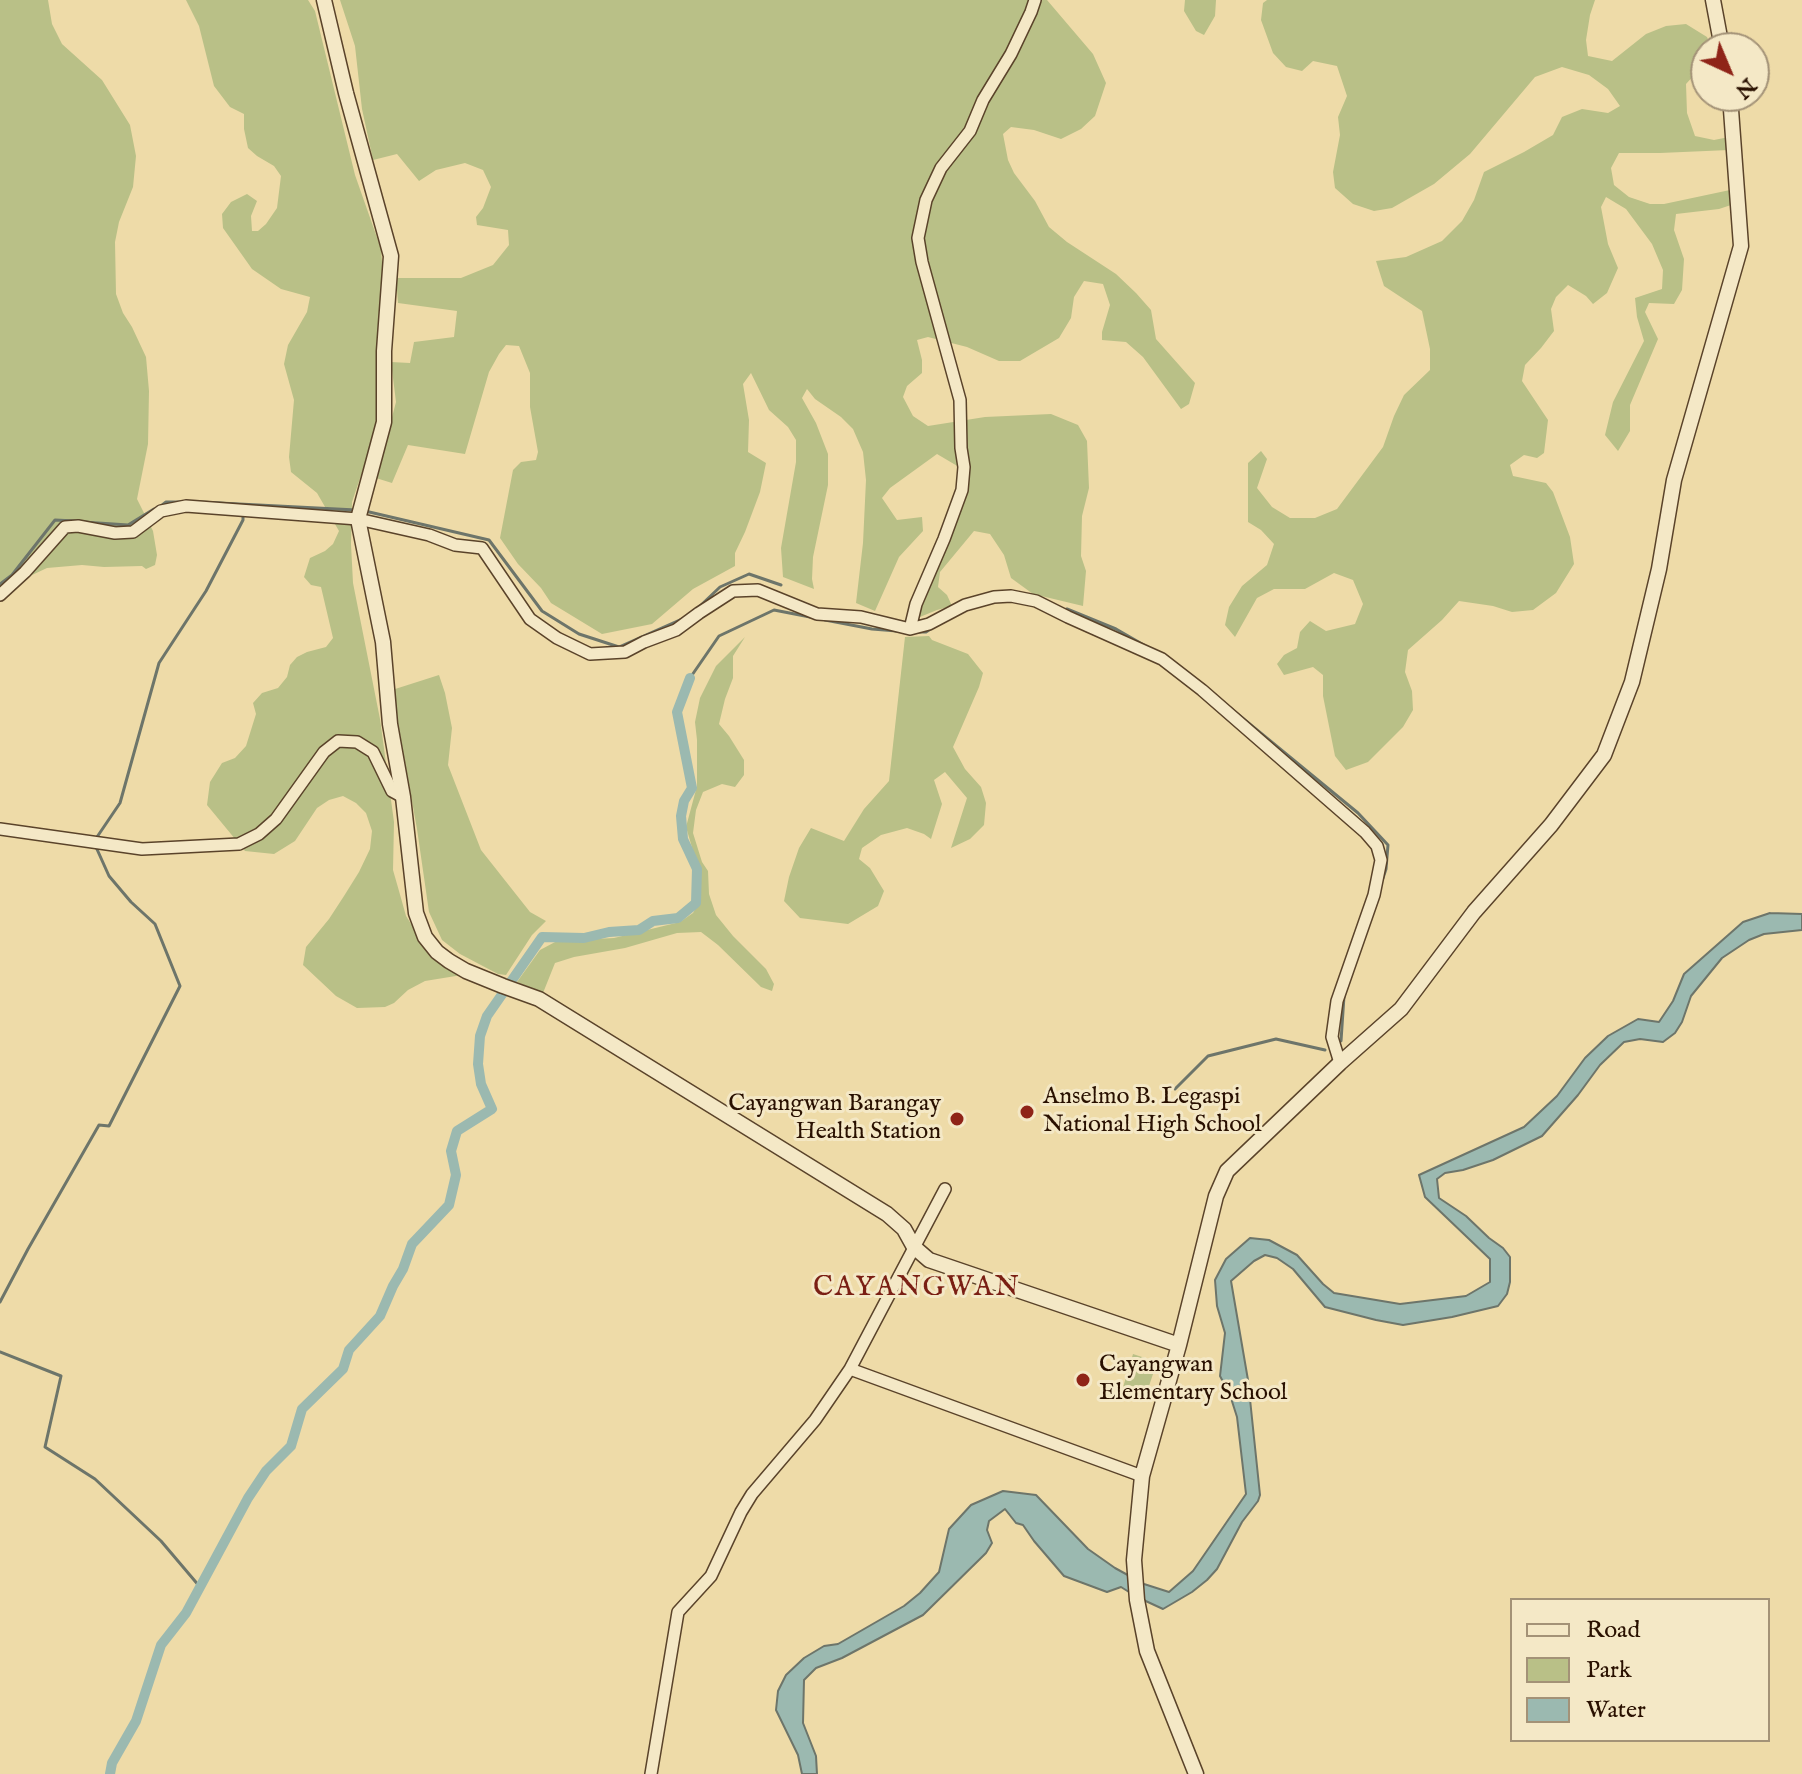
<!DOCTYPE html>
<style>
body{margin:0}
#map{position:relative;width:1802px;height:1774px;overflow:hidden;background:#eedba8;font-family:"IM FELL English",serif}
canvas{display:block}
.legend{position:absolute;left:1510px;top:1598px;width:260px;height:144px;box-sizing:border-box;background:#f4e8c6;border:2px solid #a39277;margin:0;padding:10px 14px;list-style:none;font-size:24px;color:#291000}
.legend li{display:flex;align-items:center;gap:16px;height:40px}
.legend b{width:40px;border:2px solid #a39277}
.north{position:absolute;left:1690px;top:32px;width:80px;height:80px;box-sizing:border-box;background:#f4e8c6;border:2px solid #a39277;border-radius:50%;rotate:136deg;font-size:22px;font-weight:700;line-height:32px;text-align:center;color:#291000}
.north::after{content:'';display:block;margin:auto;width:28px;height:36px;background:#8f2418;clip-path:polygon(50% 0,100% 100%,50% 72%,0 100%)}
</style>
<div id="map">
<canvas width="1802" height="1774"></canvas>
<ul class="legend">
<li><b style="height:10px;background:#f4e8c6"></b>Road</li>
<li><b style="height:22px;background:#b9c087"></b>Park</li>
<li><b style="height:22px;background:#9bb9b0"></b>Water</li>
</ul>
<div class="north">N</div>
</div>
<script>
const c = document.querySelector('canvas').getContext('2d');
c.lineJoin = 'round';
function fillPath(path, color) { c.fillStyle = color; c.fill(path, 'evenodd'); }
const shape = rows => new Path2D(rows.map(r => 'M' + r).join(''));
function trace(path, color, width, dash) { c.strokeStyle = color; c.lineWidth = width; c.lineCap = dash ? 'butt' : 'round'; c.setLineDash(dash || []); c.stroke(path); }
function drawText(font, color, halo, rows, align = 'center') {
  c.font = font + ' "IM FELL English",serif'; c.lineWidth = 6; c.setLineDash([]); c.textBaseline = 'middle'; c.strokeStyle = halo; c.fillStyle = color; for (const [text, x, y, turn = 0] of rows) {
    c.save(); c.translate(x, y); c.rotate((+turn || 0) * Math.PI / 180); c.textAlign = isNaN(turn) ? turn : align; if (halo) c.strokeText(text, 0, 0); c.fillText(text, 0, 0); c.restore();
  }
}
const green = shape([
 [0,0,48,0,52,24,62,44,102,80,130,125,136,156,133,187,119,222,115,242,116,294,123,313,132,327,146,357,149,391,148,444,137,499,153,531,157,555,155,565,146,569,142,566,104,567,82,565,47,568,0,590],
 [186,0,308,0,315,11,355,175,381,249,385,299,379,422,352,502,351,544,353,583,380,719,394,822,393,870,399,891,406,916,424,944,462,975,425,981,408,990,394,1003,385,1007,357,1008,336,996,303,965,306,947,329,919,344,896,359,872,370,849,372,831,366,813,356,803,343,796,329,800,317,808,295,841,274,854,245,851,207,805,210,782,222,763,235,758,246,746,256,714,253,703,262,693,278,688,287,677,290,665,297,657,307,652,326,647,333,638,321,587,311,585,304,577,310,558,325,551,333,544,339,531,317,493,291,472,289,457,294,400,284,364,288,345,307,312,310,297,281,289,252,269,223,228,222,214,231,202,247,194,257,201,251,216,252,231,258,231,266,224,277,208,281,176,274,166,257,156,248,148,244,129,244,114,230,107,214,86,199,26],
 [340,0,1047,0,1093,54,1106,83,1095,116,1081,129,1061,139,1034,130,1011,127,1003,134,1008,160,1014,173,1035,201,1049,227,1067,242,1116,274,1136,293,1151,310,1156,339,1195,383,1189,404,1181,409,1143,357,1126,342,1102,340,1102,332,1110,305,1103,284,1084,281,1074,297,1071,318,1059,338,1020,361,999,361,967,347,928,337,917,340,922,360,922,373,907,386,903,397,913,416,928,426,985,417,1051,414,1078,425,1087,441,1089,488,1082,516,1081,556,1086,571,1083,606,1033,594,1011,578,1004,555,990,534,974,531,940,572,938,587,947,595,952,606,937,610,915,619,936,546,959,480,959,467,937,454,890,488,882,498,897,520,922,517,923,531,899,557,875,611,856,603,863,543,866,480,863,452,853,429,841,417,815,399,807,389,802,398,816,423,828,454,828,485,813,557,812,579,814,589,783,577,781,548,796,462,796,440,788,427,769,410,751,373,743,384,749,420,748,452,766,463,760,492,745,532,735,553,735,566,693,589,652,624,602,634,551,603,541,588,518,564,500,538,513,470,521,462,536,460,538,452,530,407,530,373,519,346,506,345,499,354,489,372,465,454,408,445,392,483,376,478,396,402,391,362,410,363,414,342,454,337,457,311,398,303,396,278,461,278,493,265,509,245,508,230,477,225,476,217,483,208,491,187,483,170,465,163,436,170,419,181,397,154,373,160,362,109,355,46],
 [1185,0,1216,0,1215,16,1204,35,1196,31,1184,11],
 [1267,0,1595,0,1590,15,1586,40,1588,56,1612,61,1646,34,1666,26,1686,24,1707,37,1711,48,1706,48,1706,66,1696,73,1686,84,1687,113,1695,136,1714,140,1729,137,1729,150,1660,153,1619,153,1611,168,1614,185,1629,197,1650,204,1664,204,1730,190,1731,205,1719,209,1676,214,1674,230,1684,259,1682,290,1674,304,1649,303,1645,312,1658,339,1630,405,1630,431,1618,451,1605,435,1613,402,1644,341,1637,317,1635,298,1662,289,1663,270,1652,244,1626,209,1606,197,1601,207,1608,244,1618,268,1607,293,1593,304,1586,296,1568,285,1556,297,1551,309,1554,331,1541,348,1525,365,1522,381,1548,420,1544,453,1537,458,1524,455,1510,465,1513,476,1546,483,1553,492,1570,537,1574,564,1556,593,1533,610,1512,612,1493,606,1459,601,1442,620,1408,650,1405,672,1412,691,1413,710,1403,727,1368,762,1346,770,1335,756,1323,696,1323,675,1313,667,1284,675,1277,664,1284,655,1297,648,1300,632,1310,621,1326,631,1355,624,1363,604,1353,580,1334,573,1305,589,1274,589,1257,598,1235,637,1225,625,1229,607,1242,586,1267,565,1274,544,1261,530,1248,522,1248,463,1261,451,1267,459,1257,488,1272,507,1290,518,1315,518,1337,509,1383,447,1394,416,1404,395,1430,370,1430,349,1422,311,1384,286,1376,261,1406,257,1442,241,1462,221,1474,200,1484,172,1524,152,1553,135,1562,117,1582,109,1608,113,1620,106,1608,89,1589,75,1562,67,1535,77,1470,154,1434,184,1392,208,1374,211,1353,204,1335,188,1333,172,1340,135,1338,117,1347,96,1337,66,1313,61,1302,71,1286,67,1273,53,1261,20,1263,3],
 [929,636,932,640,968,654,983,673,979,687,953,747,965,769,981,787,986,803,984,825,970,839,951,848,967,798,945,772,934,780,942,804,931,839,924,834,907,828,881,835,862,848,859,859,870,868,884,891,878,906,848,924,800,918,784,901,789,877,799,848,811,828,844,841,864,809,889,781,905,637],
 [745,637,733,656,733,678,725,699,719,724,729,736,744,760,744,775,735,787,722,784,703,792,696,810,693,833,702,862,708,871,709,894,716,915,733,936,766,969,774,984,772,991,761,987,718,945,701,932,677,933,625,948,574,957,555,963,543,993,517,982,540,950,557,941,614,938,680,922,693,913,699,902,701,878,686,827,697,786,697,740,695,722,700,698,716,666],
 [439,675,445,693,452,728,448,765,481,850,530,912,546,921,532,935,506,975,498,974,460,954,442,940,429,912,417,829,392,690],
 [1133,1354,1157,1362,1144,1401,1121,1394]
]);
const water = shape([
 [1770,913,1802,914,1802,930,1764,934,1749,940,1722,958,1691,996,1682,1022,1675,1033,1663,1042,1640,1039,1624,1042,1600,1065,1578,1095,1542,1136,1493,1160,1463,1170,1445,1173,1437,1179,1439,1198,1466,1216,1489,1238,1503,1248,1510,1257,1510,1282,1507,1294,1498,1306,1452,1317,1403,1325,1376,1320,1325,1307,1293,1269,1277,1258,1265,1255,1254,1261,1231,1281,1248,1380,1260,1495,1258,1501,1242,1522,1217,1569,1207,1580,1192,1592,1163,1609,1137,1597,1121,1587,1107,1592,1064,1576,1034,1541,1023,1525,1016,1523,1005,1509,989,1521,987,1530,992,1543,986,1553,923,1615,842,1658,816,1668,804,1680,803,1723,816,1756,817,1774,802,1774,798,1755,776,1710,778,1691,786,1675,804,1658,824,1646,838,1644,904,1606,920,1593,939,1572,949,1529,971,1505,1003,1491,1036,1495,1088,1549,1115,1568,1144,1584,1169,1592,1193,1571,1246,1494,1237,1417,1230,1395,1220,1376,1225,1333,1217,1306,1215,1280,1226,1259,1250,1238,1269,1240,1297,1255,1323,1284,1334,1293,1400,1304,1466,1296,1490,1282,1490,1259,1425,1197,1419,1175,1524,1127,1557,1096,1585,1058,1608,1036,1638,1019,1659,1022,1673,1001,1684,974,1743,922,1770,913]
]);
const stream = shape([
 [200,502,356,510],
 [161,506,166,502,181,502],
 [365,511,489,540,542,611,579,634,619,647,682,619],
 [83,522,128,525,154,509],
 [0,584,12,575,55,520,75,521],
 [698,608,720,587,749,574,781,585],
 [1062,611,1067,609,1116,629,1149,648],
 [825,620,872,629,897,631],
 [916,632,926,632,932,628],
 [690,678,719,636,774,610,810,617],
 [1229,707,1358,813,1388,845,1386,869,1383,878],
 [97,837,120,803,159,663,206,591,243,520,243,513],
 [1341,1041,1344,996],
 [1175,1089,1208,1056,1276,1039,1325,1050],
 [0,1302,28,1249,99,1125,109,1126,180,986,155,924,131,902,109,876,96,847],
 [0,1352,61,1376,45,1447,95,1479,161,1541,200,1587]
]);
const canal = shape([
 [110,1774,112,1763,136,1721,161,1645,186,1613,248,1498,266,1471,291,1446,302,1409,343,1369,349,1350,380,1316,393,1286,403,1269,412,1244,449,1205,456,1175,451,1151,457,1131,492,1109,481,1084,478,1064,480,1036,487,1016,542,937,584,938,609,932,639,930,653,921,678,918,696,903,697,869,683,839,681,816,684,801,692,788,677,712,690,678]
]);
const minor = shape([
 [0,595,25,572,65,527,78,526,115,533,133,532,161,511,186,506,358,519,429,535,455,545,482,548,530,619,557,638,590,654,625,652,644,642,676,630,699,613,733,591,758,590,817,614,861,617,910,629,929,624,965,605,994,597,1011,596,1036,601,1068,617,1162,659,1202,690,1365,832,1377,846,1381,860,1374,895,1337,1001,1332,1037,1340,1063],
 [910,629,916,604,944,539,962,490,964,467,961,448,960,400,922,262,918,238,926,200,941,168,970,131,983,100,1011,54,1031,12,1035,0],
 [0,829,142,849,239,844,259,834,276,819,324,752,338,741,357,742,373,752,392,791,403,797],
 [850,1369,1142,1476],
 [651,1774,678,1612,711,1576,741,1512,752,1494,815,1420,850,1369,945,1189]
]);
const tertiary = shape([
 [324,0,346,93,391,256,384,351,384,422,358,519,383,642,390,724,403,797,416,913,425,937,437,952,449,961,466,971,503,986,539,999,887,1214,904,1229,914,1247,929,1260,1179,1345],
 [1713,0,1722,48],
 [1196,1774,1147,1651,1137,1600,1134,1560,1142,1476,1179,1345,1216,1196,1227,1171,1340,1063,1401,1009,1474,912,1551,825,1604,755,1632,682,1659,569,1674,480,1741,246,1730,96]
]);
const markers = [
 [1027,1112,8,"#8f2418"],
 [957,1119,8,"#8f2418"],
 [1083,1380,8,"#8f2418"]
];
const poiNames = [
 ["Anselmo B. Legaspi",1043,1098],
 ["National High School",1043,1126],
 ["Cayangwan Barangay",941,1105,"right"],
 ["Health Station",941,1133,"right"],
 ["Cayangwan",1099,1366],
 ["Elementary School",1099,1394]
];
const quarterNames = [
 ["CAYANGWAN",917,1289]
];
fillPath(green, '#b9c087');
fillPath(water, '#9bb9b0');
trace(water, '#6d756a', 2);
trace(stream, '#6d756a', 3);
trace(canal, '#9bb9b0', 10);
trace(minor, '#5a432a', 14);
trace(tertiary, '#5a432a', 17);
trace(minor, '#f4e8c6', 11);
trace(tertiary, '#f4e8c6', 14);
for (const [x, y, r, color] of markers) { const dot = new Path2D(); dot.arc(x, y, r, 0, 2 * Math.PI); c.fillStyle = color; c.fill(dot); trace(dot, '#f4e8c6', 3); }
drawText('24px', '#291000', '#f4e8c6', poiNames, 'left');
c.letterSpacing = '2px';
drawText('28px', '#7a1f14', '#f4e8c6', quarterNames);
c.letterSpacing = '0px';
</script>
